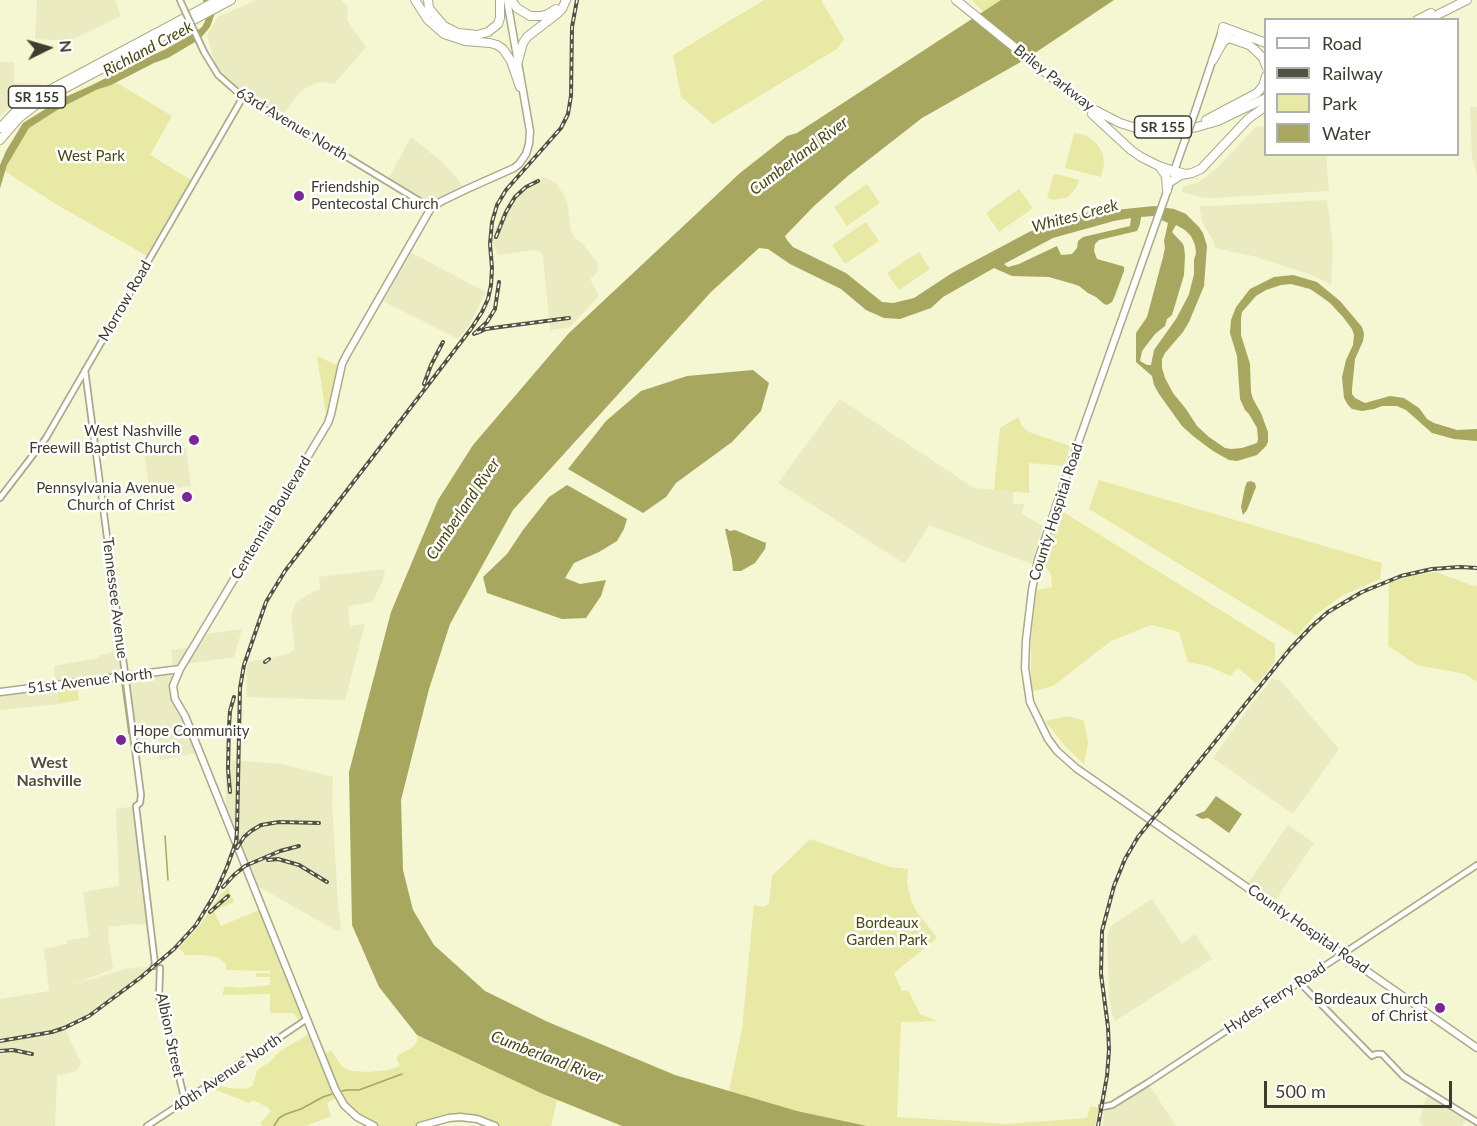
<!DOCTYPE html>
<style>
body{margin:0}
#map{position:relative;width:1477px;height:1126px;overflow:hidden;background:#f5f6d2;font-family:Lato,sans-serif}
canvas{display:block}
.legend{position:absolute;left:1264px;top:18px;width:195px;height:138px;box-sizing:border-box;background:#fff;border:2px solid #b1b1ac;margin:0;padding:8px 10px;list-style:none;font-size:18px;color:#3d3d2f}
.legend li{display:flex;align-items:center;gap:12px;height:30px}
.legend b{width:30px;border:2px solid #b1b1ac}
.north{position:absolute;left:18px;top:18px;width:60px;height:60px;-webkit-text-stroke:4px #fff;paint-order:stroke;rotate:85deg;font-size:16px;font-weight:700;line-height:24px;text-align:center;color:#3d3d2f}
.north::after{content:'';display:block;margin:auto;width:21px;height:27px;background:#3d3d2f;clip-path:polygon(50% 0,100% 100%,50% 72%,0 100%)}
.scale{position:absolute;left:1264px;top:1081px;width:188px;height:27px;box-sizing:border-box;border:3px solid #3d3d2f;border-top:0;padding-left:8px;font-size:18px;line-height:21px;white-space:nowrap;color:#3d3d2f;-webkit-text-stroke:4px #fff;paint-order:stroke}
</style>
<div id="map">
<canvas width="1477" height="1126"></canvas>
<ul class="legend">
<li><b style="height:8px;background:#fff"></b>Road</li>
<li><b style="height:8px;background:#525242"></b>Railway</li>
<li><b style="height:16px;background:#e9e9a6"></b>Park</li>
<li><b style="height:16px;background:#a7a75f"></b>Water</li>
</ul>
<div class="north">N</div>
<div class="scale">500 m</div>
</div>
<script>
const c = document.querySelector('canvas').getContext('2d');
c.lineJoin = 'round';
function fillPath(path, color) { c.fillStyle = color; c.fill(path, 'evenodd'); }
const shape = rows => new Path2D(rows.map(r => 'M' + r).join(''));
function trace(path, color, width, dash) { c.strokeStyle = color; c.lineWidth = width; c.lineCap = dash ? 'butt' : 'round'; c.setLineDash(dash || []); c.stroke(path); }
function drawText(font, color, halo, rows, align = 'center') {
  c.font = font + ' Lato,sans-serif'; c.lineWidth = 5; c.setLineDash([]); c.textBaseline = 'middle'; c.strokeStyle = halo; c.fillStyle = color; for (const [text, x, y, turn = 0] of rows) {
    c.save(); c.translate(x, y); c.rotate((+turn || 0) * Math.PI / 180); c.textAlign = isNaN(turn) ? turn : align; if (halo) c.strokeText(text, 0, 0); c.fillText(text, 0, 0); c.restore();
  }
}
const built = shape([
 [37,0,115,0,121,16,69,41,35,39],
 [256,0,341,0,348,7,347,20,366,47,334,84,323,82,315,83,309,86,300,92,280,118,236,89,224,78,216,67,207,35,218,17],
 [0,62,14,62,14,83,42,84,32,89,17,100,0,117],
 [1470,107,1477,107,1477,175,1472,158],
 [1265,126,1266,154,1326,155,1329,191,1212,198,1199,197,1182,192,1182,187,1199,182,1216,169,1256,127],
 [411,137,442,162,457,178,462,186,431,204,389,178],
 [544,177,556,183,565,197,567,202,571,230,575,238,583,244,597,262,598,270,595,275,590,279,599,296,570,327,550,330,543,256,539,251,533,250,498,255,493,244,493,235,505,208,516,192,536,179],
 [1327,200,1333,246,1331,285,1315,276,1253,256,1215,248,1213,240,1203,224,1199,206,1214,206],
 [410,252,486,292,468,327,458,339,383,301],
 [840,399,974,488,1013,491,1013,504,1024,504,1022,514,1043,526,1031,564,929,525,905,564,778,483],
 [186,448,191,486,150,491,144,453],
 [385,569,383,580,372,602,348,606,350,626,365,624,345,700,247,697,246,675,248,662,288,654,295,649,291,616,296,602,311,593,320,589,319,577],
 [242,629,234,657,173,666,171,650,200,646,207,634],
 [122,651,125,676,171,671,178,714,183,720,197,753,160,760,157,737,134,741,125,676,56,685,54,666,99,658,99,655],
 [1272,679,1281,681,1339,749,1293,814,1213,758,1247,710],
 [57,688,59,704,0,710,0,695],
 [226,760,282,764,333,777,332,801,338,906,341,930,337,931,261,888,249,885,226,824],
 [136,806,150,925,134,924,109,927,108,934,113,969,70,985,125,969,155,966,66,1030,74,1049,81,1061,80,1066,77,1071,57,1076,55,1126,0,1126,0,999,49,991,44,949,67,944,67,940,89,937,83,892,119,886,116,809],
 [1288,825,1314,843,1275,901,1248,883],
 [1152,899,1182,944,1195,934,1212,959,1115,1021,1112,1014,1109,998,1107,940,1109,930,1112,925],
 [1149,1085,1176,1126,1103,1126,1104,1111,1114,1107],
 [1429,1093,1468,1117,1462,1126,1423,1126,1419,1120,1423,1110,1421,1109]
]);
const green = shape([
 [764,0,821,0,844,39,837,49,713,124,681,97,673,55],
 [972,0,1001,0,983,12],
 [114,81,172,116,150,155,193,181,149,257,59,206,3,170,30,125,57,106],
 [1074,133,1085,135,1093,140,1097,144,1103,154,1104,166,1101,177,1065,168],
 [1056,174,1079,180,1076,188,1068,197,1054,200,1047,198,1053,176],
 [867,184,880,203,847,226,834,207],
 [1019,189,1033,208,999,232,986,213],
 [866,222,879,241,845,264,832,245],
 [919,252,930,269,899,290,887,273],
 [317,356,339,366,327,417,326,415],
 [1018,417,1022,426,1029,432,1070,446,1064,466,1029,463,1029,493,994,490,1000,428],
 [1099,480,1382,563,1380,579,1343,595,1314,616,1297,636,1089,509],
 [1060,510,1275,644,1275,662,1257,684,1238,668,1230,676,1208,666,1188,662,1179,632,1151,625,1111,641,1053,686,1031,692,1031,639,1036,590,1052,587,1051,574,1042,562],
 [1436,572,1471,585,1477,586,1477,682,1465,674,1417,665,1388,646,1389,583,1414,575],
 [77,686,79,700,59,704,57,688],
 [1069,716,1084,721,1088,742,1084,764,1065,746,1045,721],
 [810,839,890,867,908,869,907,883,911,900,917,912,937,938,894,973,902,991,908,990,920,1014,937,1021,901,1022,897,1117,1006,1124,1087,1118,1090,1106,1099,1108,1095,1126,867,1126,797,1111,729,1091,742,1029,754,905,763,907,769,904,772,876],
 [228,887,234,902,214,911,221,926,259,910,254,898,258,897,283,967,280,971,288,971,307,1019,301,1023,293,1013,270,1013,270,994,222,995,225,986,239,988,270,985,270,977,257,977,256,976,256,973,269,973,270,975,270,971,226,970,226,964,218,957,199,955,184,955,183,951,179,950,179,948,200,925,221,894],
 [312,1032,322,1056,331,1050,342,1067,352,1071,368,1072,388,1070,400,1066,397,1060,397,1057,400,1054,413,1047,417,1041,417,1035,557,1100,551,1126,495,1126,460,1117,420,1126,374,1126,357,1117,339,1096,327,1103,331,1116,306,1126,263,1126,260,1123,271,1111,267,1107,253,1100,249,1103,214,1089,217,1085,229,1088,245,1089,252,1086,254,1082,257,1070,270,1062,279,1052]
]);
const water = shape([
 [203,0,213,0,215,13,210,27,200,39,168,58,154,63,111,85,96,90,62,107,29,128,7,165,0,188,0,165,6,151,23,123,63,98,90,86,150,56,164,50,194,33,202,27,207,17],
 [1001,0,1114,0,1026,59,922,118,849,175,814,206,785,236,787,240,793,247,846,273,882,302,893,303,914,298,952,273,1029,232,1052,223,1086,213,1154,206,1174,209,1186,214,1199,227,1203,233,1207,246,1204,286,1189,322,1183,332,1165,353,1162,359,1162,368,1165,378,1173,393,1186,409,1197,426,1209,437,1225,448,1231,449,1242,448,1257,443,1258,439,1257,428,1249,414,1245,410,1240,399,1237,356,1230,333,1231,320,1236,307,1250,289,1274,277,1293,275,1317,282,1340,301,1362,327,1364,334,1363,341,1355,359,1352,389,1352,394,1355,398,1365,403,1390,396,1404,398,1419,408,1427,419,1434,423,1457,430,1477,429,1477,441,1454,439,1432,433,1406,410,1397,406,1382,406,1374,409,1362,411,1352,409,1348,405,1344,398,1342,377,1346,360,1353,345,1354,335,1352,329,1343,317,1330,303,1319,295,1310,289,1291,284,1281,285,1266,290,1256,296,1242,312,1241,318,1241,335,1250,364,1251,392,1253,399,1261,413,1268,432,1268,442,1266,446,1257,455,1237,461,1229,460,1213,451,1193,436,1182,426,1159,394,1154,385,1152,376,1136,362,1136,333,1147,317,1163,257,1165,248,1164,241,1168,223,1153,216,1141,217,1140,224,1137,231,1099,240,1095,244,1094,251,1097,259,1122,266,1124,267,1124,271,1114,298,1112,302,1107,305,1104,304,1096,297,1088,293,1079,286,1073,284,1049,277,1012,276,994,268,943,297,931,308,900,319,884,318,866,310,841,289,790,264,768,249,759,248,711,292,513,510,450,624,429,689,401,800,403,870,413,910,434,945,485,991,548,1022,675,1075,797,1111,867,1126,622,1126,543,1094,417,1035,379,987,352,925,349,772,391,612,438,500,473,445,568,334,740,173,787,136,797,133],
 [1131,218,1130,226,1083,237,1078,241,1077,248,1072,254,1061,255,1057,246,1019,264,1008,267,1004,264,1053,238,1114,221],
 [1176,225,1185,230,1191,236,1195,245,1196,253,1194,260,1194,274,1189,294,1184,304,1176,319,1154,350,1151,365,1147,365,1140,361,1142,351,1155,334,1165,326,1167,319,1172,315,1184,275,1185,256,1184,247,1183,244,1172,232],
 [753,370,769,383,761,411,732,442,676,483,666,497,643,513,568,469,606,421,641,391,687,376],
 [1251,481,1255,483,1256,487,1247,510,1243,515,1241,507,1245,487,1247,482],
 [567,485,627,519,624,529,617,541,599,552,574,563,565,578,580,584,606,580,601,596,586,618,562,619,487,593,483,577,507,554,523,530,549,497],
 [725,529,728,529,729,531,735,530,766,543,765,549,755,563,741,571,733,571,732,560],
 [1216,796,1242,814,1229,833,1208,818,1202,819,1195,815,1205,811]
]);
const stream = shape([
 [122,683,129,734],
 [165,836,168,880],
 [342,1091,347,1090,359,1090,402,1074],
 [274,1126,279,1118,286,1114,301,1109,323,1097,332,1094]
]);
const minor = shape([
 [180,0,184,9],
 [204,52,218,75,243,97,337,151,431,208],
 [85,370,141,795,140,803,136,806,155,964,154,966],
 [0,498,46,438,243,97],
 [160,968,159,997,161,1004,185,1101],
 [1300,983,1372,1056,1376,1054,1382,1054,1403,1076,1477,1122],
 [1102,1107,1112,1105,1149,1082,1477,865],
 [147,1126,185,1101,251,1055,267,1046,307,1019]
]);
const major = shape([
 [1196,109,1222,31],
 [1173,174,1185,140],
 [1169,186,1065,480,1038,560,1032,590,1026,640,1025,668,1030,702,1048,739,1057,751,1076,768,1477,1048],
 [0,692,180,669],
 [374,1126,357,1117,344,1105,335,1089,185,716,175,699,173,686,180,669,328,423,331,414,342,364,346,356,431,208,442,201,467,189,514,168,519,164,526,154,529,144,530,131,507,0],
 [420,1126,449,1118,460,1117,477,1119,495,1126]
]);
const highway = shape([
 [415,0,428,20,444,34,465,41,490,43,497,45,503,49,511,61,520,87],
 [428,0,429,8,433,13,444,26,458,33,477,35,488,32,498,24,500,18,500,0],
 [511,0,517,8,530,16,542,16,548,14,556,9],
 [956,0,1087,106,1120,123,1136,128,1154,131,1174,131,1197,127,1218,121,1266,98],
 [1417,20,1431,13],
 [1427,20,1467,0],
 [1223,27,1266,43],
 [1222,31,1225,36,1229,38,1249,45,1254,49,1263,58,1266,66],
 [1213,60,1223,42,1229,38],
 [518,61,523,43,527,37,558,13,562,9,566,0],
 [1092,114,1131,150,1141,157,1159,166,1174,171,1186,174],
 [1206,120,1257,93,1263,86,1266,76],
 [0,128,15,112,27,103,42,94,218,0],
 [0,140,19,118,41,101,231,0],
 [1160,167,1166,176,1167,190],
 [1170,182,1181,175,1192,173,1201,169,1248,119,1266,106]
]);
const rail = shape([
 [496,237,506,212,515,197,526,187,538,181],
 [477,333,486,329,500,327,569,318],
 [474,334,487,322,495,309,499,282],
 [424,384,431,365,443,342],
 [265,662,269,659],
 [230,792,228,769,229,726,230,711,234,697],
 [237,848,244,837,251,831,261,825,279,822,319,823],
 [268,860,278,859,299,865,327,882],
 [223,887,234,875,245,866,280,851,299,846],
 [210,912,228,896],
 [0,1041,52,1032,64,1028,89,1016,140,978,174,949,196,925,215,894,227,867,236,842,237,831,240,688,244,665,266,602,285,571,471,329,482,312,488,299,491,285,492,268,490,244,492,222,497,205,506,190,561,128,568,114,571,96,572,27,577,0],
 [0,1051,13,1050,32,1054],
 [1098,1126,1107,1076,1109,1050,1108,1027,1101,974,1102,931,1114,886,1125,859,1138,837,1290,649,1311,627,1328,612,1362,592,1401,576,1432,569,1460,567,1477,568]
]);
const minorBridge = shape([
 [184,9,204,52]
]);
const majorBridge = shape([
 [1185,140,1196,109]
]);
const markers = [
 [299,196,6,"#7c2594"],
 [194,440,6,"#7c2594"],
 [187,497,6,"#7c2594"],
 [121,740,6,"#7c2594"],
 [1440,1008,6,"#7c2594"]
];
const shields = [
 [37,97,57],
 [1163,127,57]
];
const shieldNames = [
 ["SR 155",37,97],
 ["SR 155",1163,127]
];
const streetNames = [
 ["Briley Parkway",1054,78,38],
 ["63rd Avenue North",292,124,31],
 ["Morrow Road",125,301,-60],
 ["County Hospital Road",1056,512,-72],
 ["Centennial Boulevard",271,518,-59],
 ["Tennessee Avenue",115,598,83],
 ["51st Avenue North",90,681,-7],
 ["County Hospital Road",1308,929,35],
 ["Hydes Ferry Road",1275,998,-33],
 ["Albion Street",170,1035,78],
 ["40th Avenue North",227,1073,-34]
];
const parkNames = [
 ["West Park",91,156],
 ["Bordeaux",887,923],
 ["Garden Park",887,940]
];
const poiNames = [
 ["Friendship",311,187,"left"],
 ["Pentecostal Church",311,204,"left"],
 ["West Nashville",182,431],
 ["Freewill Baptist Church",182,448],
 ["Pennsylvania Avenue",175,488],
 ["Church of Christ",175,505],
 ["Hope Community",133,731,"left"],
 ["Church",133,748,"left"],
 ["Bordeaux Church",1428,999],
 ["of Christ",1428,1016]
];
const waterNames = [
 ["Richland Creek",148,49,-28],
 ["Cumberland River",799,156,-37],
 ["Whites Creek",1075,216,-15],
 ["Cumberland River",463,509,-56],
 ["Cumberland River",547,1057,21]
];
const neighbourhoodNames = [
 ["West",49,763],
 ["Nashville",49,781]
];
fillPath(built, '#eaebc0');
fillPath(green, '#e9e9a6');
fillPath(water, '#a7a75f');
trace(stream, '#a7a75f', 1.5);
trace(minor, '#aaaa89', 8);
trace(major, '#aaaa89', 9);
trace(highway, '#aaaa89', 10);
trace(minor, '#fff', 4.5);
trace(major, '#fff', 6);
trace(highway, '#fff', 8);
trace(rail, '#525242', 4);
trace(rail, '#fff', 1.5, [4.5]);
trace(minorBridge, '#aaaa89', 8, []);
trace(majorBridge, '#aaaa89', 9, []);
trace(minorBridge, '#fff', 4.5);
trace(majorBridge, '#fff', 6);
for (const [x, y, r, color] of markers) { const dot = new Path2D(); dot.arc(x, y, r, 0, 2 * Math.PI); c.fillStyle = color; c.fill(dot); trace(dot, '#fff', 2); }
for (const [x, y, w] of shields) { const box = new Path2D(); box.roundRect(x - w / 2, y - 11, w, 22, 4.5); c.fillStyle = '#fff'; c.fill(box); trace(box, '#3d3d2f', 1.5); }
drawText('bold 14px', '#3d3d2f', null, shieldNames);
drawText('15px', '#3d3d2f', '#fff', streetNames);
drawText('15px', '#494810', '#fff', parkNames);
drawText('15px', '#3d3d2f', '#fff', poiNames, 'right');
drawText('italic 16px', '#4a4811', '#fff', waterNames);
drawText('bold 16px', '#525133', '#fff', neighbourhoodNames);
</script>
